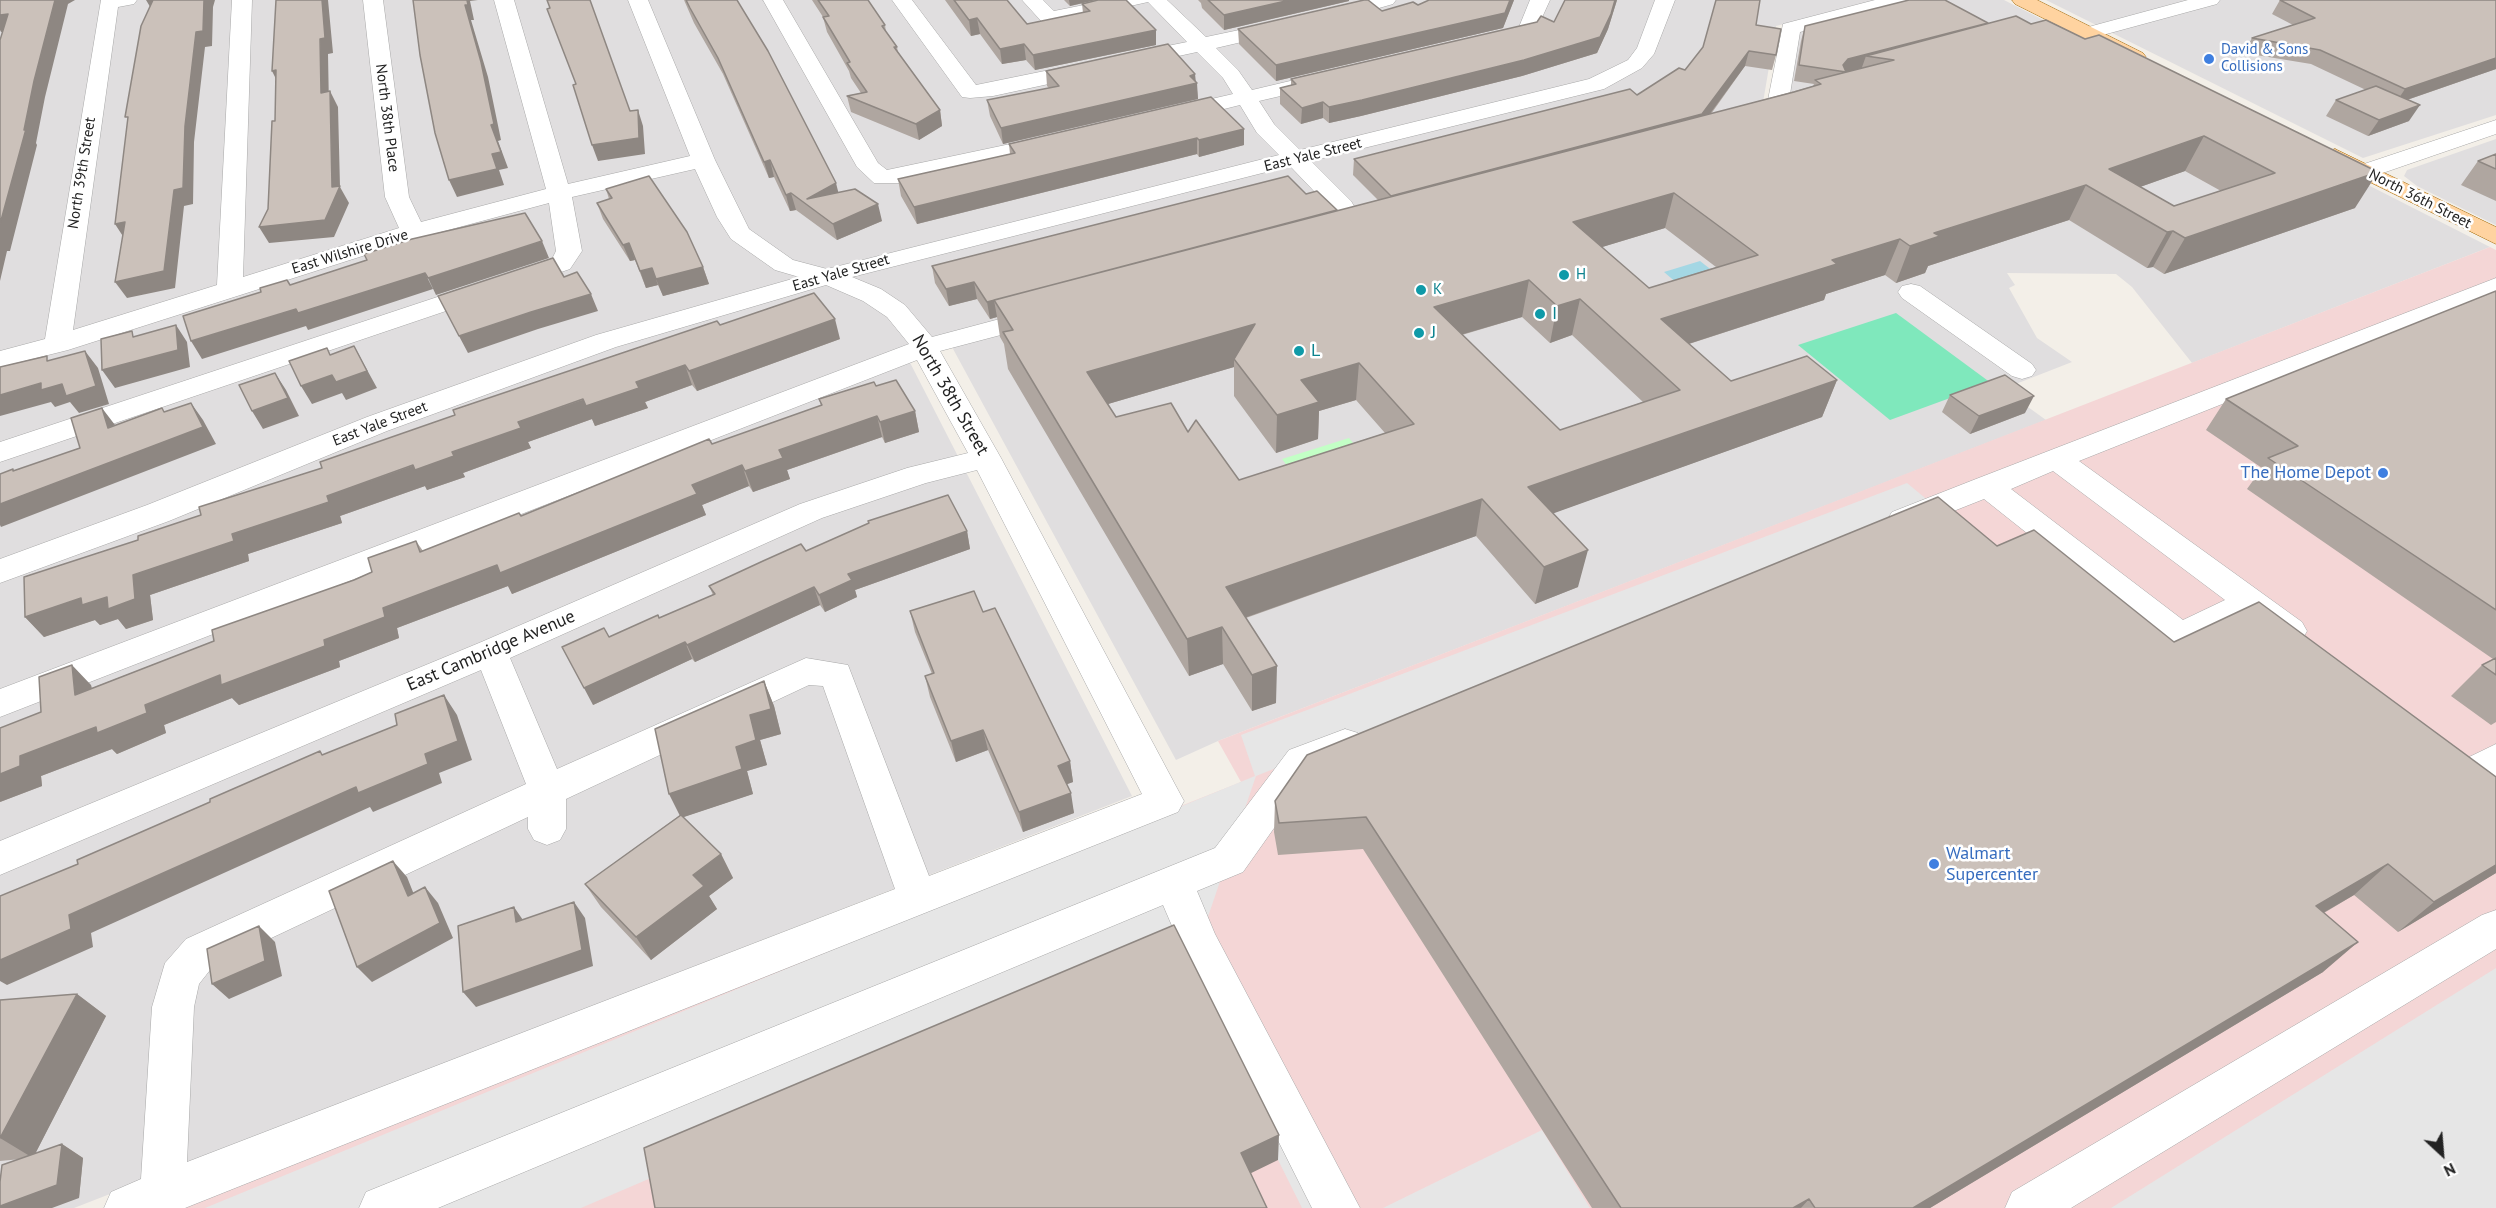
<!DOCTYPE html>
<style>
body{margin:0}
#map{position:relative;width:2496px;height:1208px;overflow:hidden;background:#f3efe8;font-family:"PT Sans",sans-serif}
canvas{display:block}
.north{position:absolute;left:2412px;top:1124px;width:60px;height:60px;-webkit-text-stroke:4px #fff;paint-order:stroke;rotate:154deg;font-size:16px;font-weight:700;line-height:24px;text-align:center;color:#222}
.north::after{content:'';display:block;margin:auto;width:21px;height:27px;background:#222;clip-path:polygon(50% 0,100% 100%,50% 72%,0 100%)}
</style>
<div id="map">
<canvas width="2496" height="1208"></canvas>
<div class="north">N</div>
</div>
<script>
const c = document.querySelector('canvas').getContext('2d');
c.lineJoin = 'round';
function fillPath(path, color) { c.fillStyle = color; c.fill(path, 'evenodd'); }
const shape = rows => new Path2D(rows.map(r => 'M' + r).join(''));
function trace(path, color, width, dash) { c.strokeStyle = color; c.lineWidth = width; c.lineCap = dash ? 'butt' : 'round'; c.setLineDash(dash || []); c.stroke(path); }
function drawText(font, color, halo, rows, align = 'center') {
  c.font = font + ' "PT Sans",sans-serif'; c.lineWidth = 5; c.setLineDash([]); c.textBaseline = 'middle'; c.strokeStyle = halo; c.fillStyle = color; for (const [text, x, y, turn = 0] of rows) {
    c.save(); c.translate(x, y); c.rotate((+turn || 0) * Math.PI / 180); c.textAlign = isNaN(turn) ? turn : align; if (halo) c.strokeText(text, 0, 0); c.fillText(text, 0, 0); c.restore();
  }
}
const residential = shape([
 [0,0,1879,0,1776,26,1761,114,902,347,1132,796,74,1208,0,1208],
 [1918,0,2004,0,2490,247,2192,363,2132,287,2116,274,2007,273,2015,285,2009,288,2037,338,2072,362,2003,389,2046,420,1218,741,1176,760,952,347,1780,119,1794,31],
 [2046,0,2496,0,2496,115,2363,158],
 [2496,139,2496,225,2417,186,2404,176,2407,170]
]);
const commercial = shape([
 [2490,247,2496,250,2496,1208,171,1208,1241,782,1218,741]
]);
const park = shape([
 [1349,438,1368,461,1300,483,1282,459]
]);
const pitch = shape([
 [1896,313,1991,383,1890,420,1798,345]
]);
const parking = shape([
 [1907,483,1936,507,1256,776,1199,943,1337,1208,1302,1208,1175,953,581,1208,205,1208,1255,776,1241,735],
 [2496,968,2496,1208,2111,1208],
 [1542,1130,1590,1208,1383,1208]
]);
const water = shape([
 [1700,261,1714,272,1678,284,1664,272]
]);
const minor = shape([
 [101,0,137,0,134,4,118,7,73,330,217,285,232,0,252,0,243,277,399,228,385,197,363,0,383,0,409,197,421,222,546,189,494,0,514,0,568,184,690,156,628,0,648,0,715,160,749,229,793,260,827,269,1279,155,1257,133,1240,105,1176,121,1168,119,1165,114,1168,109,1233,94,1223,78,1197,52,993,96,970,98,962,97,892,0,912,0,976,85,1187,42,1148,2,1049,24,1042,22,1022,0,1043,0,1054,11,1109,0,1167,0,1206,37,1282,21,1289,23,1292,27,1289,31,1216,48,1238,70,1252,90,1324,73,1332,74,1335,79,1332,84,1259,101,1274,124,1300,150,1589,79,1628,60,1637,48,1655,0,1675,0,1654,54,1642,68,1604,89,1311,161,1351,201,1354,206,1351,211,1342,213,1333,211,1290,166,852,277,881,289,905,305,932,337,1041,308,1050,310,1054,316,1050,322,940,351,1001,458,1178,790,1184,801,1178,812,185,1208,104,1208,111,1192,141,1179,152,1007,165,963,186,939,526,784,481,670,0,875,0,841,479,643,800,504,907,468,968,453,917,360,0,717,0,689,909,344,887,317,863,301,826,285,616,347,387,431,169,521,0,583,0,559,147,505,367,417,596,335,799,277,775,270,731,239,717,217,695,169,572,197,582,251,570,269,0,462,0,442,552,259,556,251,549,203,422,237,68,350,0,367,0,351,45,339,101,0],
 [977,470,1142,794,929,876,848,665,806,658,557,769,510,658,822,518,926,483,977,470],
 [809,685,823,686,895,889,187,1162,194,1007,199,984,214,965,528,817,528,829,534,840,547,845,560,840,566,829,566,799,809,685],
 [763,0,783,0,878,163,887,170,1053,135,1061,137,1064,142,1061,147,904,183,874,183,857,167,763,0],
 [1364,0,1396,0,1393,4,1330,22,1323,20,1320,16,1323,12,1364,0],
 [1530,0,1550,0,1534,35,1491,45,1484,43,1481,39,1484,35,1519,27,1530,0],
 [1875,0,1908,0,1905,4,1800,32,1786,119,1783,124,1763,130,1747,130,1744,125,1747,120,1765,115,1783,24,1875,0],
 [2188,0,2220,0,2217,4,2088,39,2081,37,2078,33,2081,29,2188,0],
 [2496,120,2496,134,2374,176,2366,178,2358,176,2354,171,2358,166,2496,120],
 [2496,278,2496,295,2079,461,2302,622,2307,631,2302,640,2290,644,2278,640,2248,618,2192,645,2180,649,2168,645,1984,499,1903,531,1892,528,1887,520,1892,512,1976,479,2496,278],
 [2053,471,2225,600,2183,620,2011,489,2053,471],
 [1911,284,1920,286,2032,364,2036,370,2032,376,2022,379,2012,376,1902,298,1898,292,1902,286,1911,284],
 [1345,729,1358,733,1363,743,1358,753,1315,770,1243,872,1197,891,1215,934,1360,1208,1312,1208,1185,956,1163,905,438,1208,359,1208,366,1192,1215,848,1289,750,1345,729],
 [2496,744,2496,777,2478,785,2465,781,2460,770,2465,759,2496,744],
 [2496,910,2496,949,2071,1208,2005,1208,2012,1192,2482,915,2496,910]
]);
const major = shape([
 [2012,0,2037,0,2143,53,2146,57,2143,61,2136,63,2129,61,2015,4,2012,0],
 [2335,149,2496,227,2496,244,2327,161,2323,156,2327,151,2335,149]
]);
const wall = shape([
 [684,0,737,0,838,192,882,221,837,240,796,210,790,211,774,177,769,178,723,74,694,23],
 [812,0,868,0,885,25,886,32,897,47,898,52,940,110,942,126,919,140,851,112,847,96,861,93,851,78,849,71,827,32,823,17],
 [945,0,1007,0,1027,24,1083,13,1082,4,1156,45,1035,70,1026,60,1002,64,980,34,971,36],
 [1064,0,1096,0,1070,6],
 [1198,0,1349,0,1349,1,1224,30,1202,8,1201,3],
 [1429,0,1514,0,1503,28,1276,81,1239,44,1238,29,1382,11,1418,5],
 [1565,0,1617,0,1608,29,1597,53,1522,76,1361,116,1329,123,1323,118,1301,124,1280,104,1280,88,1291,85,1291,79,1554,22],
 [2280,0,2496,69,2407,100,2409,121,2368,136,2326,116,2336,100,2366,90,2311,64,2244,53,2252,38,2293,25,2272,14],
 [1988,23,1987,24,2355,208,2164,274,2153,267,2147,268,2069,220,1928,266,1925,273,1896,283,1885,275,1826,294,1824,300,1689,344,1731,381,1837,380,1822,417,1553,513,1578,587,1535,604,1476,536,1246,618,1276,703,1252,711,1223,664,1189,676,1008,369,1004,344,1000,337,997,317,990,319,977,299,949,306,935,283,932,266,1306,194,1337,211,1378,200,1353,175,1354,159,1637,95,1685,70,1756,25,1776,55,1772,70,1745,66,1711,114,1813,86,1814,84,1794,81,1801,41,1805,26],
 [2185,171,2221,191,2174,206,2140,187],
 [1665,228,1716,267,1649,288,1602,247],
 [1522,317,1550,343,1572,335,1643,402,1560,430,1462,335],
 [1234,367,1234,396,1276,453,1318,439,1319,411,1356,400,1385,433,1239,480,1188,432,1116,417,1108,404],
 [1046,71,1196,81,1198,99,1003,144,990,116,987,100,1049,88,1047,86],
 [1244,129,1244,145,1199,157,1197,154,917,224,901,196,898,179,1010,154,1009,144],
 [2496,154,2496,201,2461,185,2478,161],
 [606,189,703,267,709,284,663,296,658,285,646,288,635,260,630,261,603,219,597,203,609,199],
 [2496,291,2496,722,2491,725,2451,696,2482,665,2493,659,2247,489,2262,468,2206,430,2226,399],
 [720,325,840,339,697,391,692,385,645,402,648,408,595,426,592,419,528,442,531,448,463,473,465,477,427,490,425,486,340,516,342,523,248,554,249,561,150,595,153,620,126,629,118,619,100,625,95,620,44,637,25,617,138,540,322,468],
 [876,386,915,411,919,432,885,443,882,437,787,470,790,479,753,492,749,486,702,505,706,515,512,594,508,586,397,628,399,638,339,661,340,667,239,705,232,698,164,725,166,733,117,754,112,749,41,776,42,786,0,802,41,712,91,685,92,688,214,641,354,580,372,572,416,541,423,551,521,516,712,444,821,406,819,399],
 [1950,395,2025,413,1970,434,1942,412],
 [967,531,970,549,855,590,857,597,825,612,820,605,695,662,692,659,593,705,609,637,659,618,713,595,709,586,806,551],
 [1997,546,2174,642,2496,777,2496,873,2398,932,2354,895,2324,913,2323,972,1930,1208,1592,1208,1363,849,1278,855,1274,832,1275,801],
 [910,611,983,612,1070,761,1073,782,1067,784,1074,813,1023,832,988,750,956,762,930,697,925,676,932,674,915,632],
 [764,681,774,706,781,734,760,740,767,765,747,771,753,794,683,817,721,854,733,878,709,896,717,909,651,960,601,907,585,884,680,815],
 [77,994,106,1016,35,1154,62,1144,83,1158,79,1198,21,1159,0,1161,0,1000]
]);
const shadedWall = shape([
 [55,0,75,0,68,4,45,97,36,143,37,145,10,251,7,251,0,281,0,224,24,130,34,81],
 [146,0,154,0,155,15],
 [204,0,215,0,213,7,212,46,205,47,194,142,193,204,184,206,175,288,127,298,115,282,174,190,196,32],
 [322,0,328,0,333,53,328,54,329,108,321,93,320,39],
 [467,0,478,0,470,1,474,20,471,20,488,77,501,140,498,141,508,168,499,170,504,185,457,197,449,180,492,154,491,125,465,5],
 [1069,0,1096,0,1070,6],
 [1290,0,1349,0,1349,1,1224,30,1224,15],
 [1510,0,1514,0,1503,28,1276,81,1276,65],
 [1615,0,1617,0,1608,29,1597,53,1522,76,1361,116,1329,123,1329,107],
 [8,14,18,30,1,32,0,30,0,15],
 [977,18,980,34,971,36,969,20],
 [1988,23,1982,38,1866,56,1861,70,1845,74,1846,72,1843,65,1848,59],
 [1156,30,1156,45,1035,70,1033,55],
 [1024,44,1026,60,1002,64,1000,49],
 [1749,51,1745,66,1698,130,1391,196],
 [2496,58,2496,69,2395,104,2405,89],
 [276,70,280,87,272,71],
 [1195,74,1196,83,1197,83,1198,99,1003,144,1001,128],
 [330,91,338,107,340,187,349,203,334,237,269,243,259,227,332,187],
 [1323,102,1323,118,1301,124,1302,108],
 [2420,105,2409,121,2368,136,2379,120],
 [638,110,643,126,645,154,598,161,592,145],
 [940,110,942,126,919,140,916,124],
 [1244,129,1244,145,1199,157,1199,140],
 [2204,136,2185,171,2109,198,2109,169],
 [1197,138,1197,154,917,224,914,207],
 [770,160,774,177,769,178,764,162],
 [2378,172,2355,208,2164,274,2185,238],
 [836,183,840,199,807,199],
 [2086,185,2069,220,1928,266,1925,273,1896,283,1910,246,1934,233],
 [791,193,796,210,790,211,786,195],
 [1674,193,1665,228,1566,258,1573,222],
 [878,204,882,221,837,240,833,224],
 [125,222,126,241,115,224],
 [2173,231,2153,267,2147,268,2167,232],
 [1900,239,1885,275,1826,294,1824,300,1651,356,1661,319,1832,260],
 [542,241,549,258,436,295,428,278],
 [629,243,635,260,630,261,623,245],
 [703,267,709,284,663,296,656,279],
 [652,268,658,285,646,288,640,271],
 [425,273,433,289,308,330,306,326,202,359,191,341,296,309],
 [1529,280,1522,317,1429,344,1434,307],
 [974,282,977,299,949,306,946,289],
 [591,294,598,311,538,329,468,353,459,336,531,312],
 [1580,299,1572,335,1550,343,1557,306],
 [994,300,997,317,990,319,987,302],
 [835,319,840,339,697,391,689,371],
 [1255,324,1234,359,1234,367,1091,409,1087,372],
 [176,325,187,342,190,367,115,388,102,370],
 [354,346,377,388,346,400,342,393,312,404,301,386],
 [85,351,98,368,109,404,79,413,70,402,55,407,51,402,0,416,0,395,41,383],
 [1359,363,1356,400,1319,411,1318,439,1276,453,1277,415,1301,380],
 [685,365,692,385,645,402,648,408,595,426,592,419,528,442,531,448,463,473,465,477,427,490,425,486,340,516,342,523,248,554,249,561,150,595,153,620,126,629,118,619,100,625,95,620,44,637,25,617,133,575,327,496,452,452,518,422],
 [275,373,286,390,299,416,263,429,252,411],
 [1837,380,1822,417,1521,525,1528,487],
 [2034,396,2025,413,1970,434,1979,416],
 [191,403,203,420,216,444,1,527,0,525,0,504],
 [102,408,115,425,108,428],
 [915,411,919,432,885,443,880,422],
 [877,416,882,437,787,470,790,479,753,492,745,471,779,450],
 [742,465,749,486,702,505,706,515,512,594,508,586,397,628,399,638,339,661,340,667,239,705,232,698,164,725,166,733,117,754,112,749,41,776,42,786,0,802,0,774,20,756,220,675,324,640,383,608],
 [1482,499,1476,536,1227,624,1226,587],
 [967,531,970,549,855,590,857,597,825,612,819,595,848,574],
 [1588,550,1578,587,1535,604,1544,567],
 [814,587,820,605,695,662,687,645],
 [1222,627,1223,664,1189,676,1187,639],
 [685,642,692,659,593,705,584,688],
 [72,665,91,685,95,715,75,695],
 [1277,666,1276,703,1252,711,1252,675],
 [764,681,774,706,781,734,760,740,767,765,747,771,753,794,681,818,669,794,736,747],
 [444,695,457,715,472,760,439,773,442,783,373,812,370,807,91,933,93,947,7,985,0,981,0,960,69,915,425,754],
 [983,730,988,750,956,762,951,741],
 [1070,761,1073,782,1062,786,1058,766],
 [1071,793,1074,813,1023,832,1019,812],
 [721,854,733,878,709,896,717,909,651,960,636,937,693,875],
 [393,861,407,877,421,912,408,896],
 [2388,864,2354,895,2283,936,2316,906],
 [2496,865,2496,873,2398,932,2434,902],
 [425,887,438,903,453,938,372,982,357,967],
 [574,902,585,918,593,966,476,1007,463,992],
 [514,907,525,923,516,922],
 [259,926,275,942,282,976,229,999,212,984],
 [2358,942,2323,972,1930,1208,1913,1208],
 [77,994,106,1016,33,1158,0,1138],
 [1279,1135,1278,1160,1241,1178,1241,1153],
 [62,1144,83,1158,79,1198,52,1208,0,1208,0,1206],
 [1809,1199,1801,1208,1793,1208]
]);
const building = shape([
 [0,0,55,0,34,81,24,130,26,129,0,224,0,40,8,14,0,15,0,0],
 [153,0,204,0,203,31,196,32,185,126,183,188,174,190,164,271,115,282,125,222,115,224,128,117,125,117,141,26,153,0],
 [276,0,322,0,325,38,320,39,321,93,330,91,332,187,340,186,325,220,259,227,268,209,272,121,275,121,276,70,272,71,276,0],
 [413,0,467,0,468,5,465,5,481,62,494,124,491,125,501,152,492,154,497,169,449,180,435,133,420,55,413,0],
 [547,0,590,0,630,111,638,110,639,138,592,145,573,85,576,84,547,9,550,8,547,0],
 [686,0,737,0,768,51,836,183,807,199,855,189,878,204,833,224,791,193,786,195,770,160,764,162,718,58,690,8,686,0],
 [818,0,868,0,885,25,882,26,897,47,894,47,940,110,916,124,847,96,867,92,847,63,850,62,823,17,829,16,818,0],
 [954,0,1007,0,1027,24,1090,11,1082,4,1098,0,1126,0,1156,30,1033,55,1024,44,1000,49,977,18,969,20,954,0],
 [1208,0,1290,0,1224,15,1208,0],
 [1364,0,1368,0,1382,11,1413,2,1418,5,1429,0,1510,0,1505,13,1276,65,1238,29,1364,0],
 [1565,0,1615,0,1611,14,1600,37,1524,60,1362,100,1329,107,1323,102,1302,108,1280,88,1296,84,1291,79,1537,22,1541,16,1554,22,1565,0],
 [1716,0,1760,0,1756,25,1781,29,1776,55,1749,51,1702,114,1391,196,1354,159,1630,89,1637,95,1679,68,1685,70,1703,47,1716,0],
 [1909,0,1945,0,1988,23,1848,59,1843,65,1846,72,1799,65,1805,26,1909,0],
 [2280,0,2496,0,2496,58,2405,89,2320,50,2252,38,2315,18,2280,0],
 [2016,16,2031,24,2046,20,2085,39,2099,35,2378,172,2185,238,2173,231,2167,232,2086,185,1934,233,1940,236,1910,246,1900,239,1832,260,1837,264,1661,319,1731,381,1807,356,1837,380,1528,487,1588,550,1544,567,1482,499,1226,587,1277,666,1252,675,1222,627,1187,639,1003,332,1013,330,994,300,1794,92,1821,84,1815,80,1894,60,1866,56,2016,16],
 [2204,136,2275,173,2174,206,2109,169,2204,136],
 [1674,193,1758,255,1649,288,1573,222,1674,193],
 [1529,280,1557,306,1580,299,1680,390,1560,430,1434,307,1529,280],
 [1255,324,1234,359,1277,415,1319,402,1301,380,1359,363,1414,424,1239,480,1196,420,1188,432,1171,403,1116,417,1087,372,1255,324],
 [1168,44,1195,74,1190,76,1197,83,1001,128,987,100,1059,86,1046,71,1168,44],
 [2376,86,2420,105,2379,120,2336,100,2376,86],
 [1211,97,1244,129,1199,140,1197,138,914,207,898,179,1015,153,1009,144,1211,97],
 [2496,154,2496,169,2478,161,2496,154],
 [649,176,687,232,703,267,656,279,652,268,640,271,629,243,623,245,597,203,612,198,606,189,649,176],
 [1288,176,1306,194,1317,191,1337,210,987,302,974,282,946,289,932,266,1288,176],
 [525,213,542,241,428,278,425,273,298,313,296,309,191,341,183,316,261,292,260,288,287,280,290,285,367,260,364,254,412,239,525,213],
 [553,258,564,277,577,272,591,294,531,312,459,336,438,296,553,258],
 [2496,291,2496,610,2268,458,2298,446,2226,399,2496,291],
 [814,293,835,319,689,371,685,365,636,382,639,388,586,406,583,399,518,422,521,428,452,452,454,456,415,470,413,465,327,496,329,502,232,534,234,541,133,575,135,599,108,609,107,597,82,605,81,598,25,617,24,577,138,540,138,536,201,515,199,507,322,468,320,462,455,415,453,410,717,321,720,325,814,293],
 [176,325,178,350,102,370,101,339,132,331,133,337,176,325],
 [354,346,367,371,336,382,332,375,301,386,289,361,327,348,330,355,354,346],
 [85,351,96,386,66,396,62,384,41,390,41,383,0,395,0,367,47,356,47,361,85,351],
 [275,373,288,398,252,411,239,385,275,373],
 [2005,375,2034,396,1979,416,1950,395,2005,375],
 [896,380,915,411,880,422,877,416,779,450,783,458,745,471,742,465,692,485,697,494,500,573,497,565,383,608,385,617,324,640,325,646,221,685,220,675,145,705,147,713,97,733,96,727,20,756,20,766,0,774,0,728,41,712,39,677,72,665,75,695,214,641,212,630,354,580,372,572,368,558,416,541,420,552,519,513,521,516,709,439,712,444,822,405,819,399,874,382,876,386,896,380],
 [191,403,203,427,0,504,0,474,13,469,13,471,80,448,71,418,102,408,108,428,162,408,164,412,191,403],
 [948,495,967,531,848,574,852,580,819,595,814,587,687,645,685,642,584,688,562,647,604,628,609,637,658,615,659,618,715,594,709,586,763,561,801,544,806,551,869,523,868,521,948,495],
 [1938,497,1997,546,2034,530,2174,642,2259,602,2496,777,2496,865,2434,902,2388,864,2316,906,2358,942,1913,1208,1815,1208,1809,1199,1793,1208,1621,1208,1366,817,1279,823,1275,801,1307,755,1938,497],
 [974,591,983,612,995,608,1070,761,1058,766,1071,793,1019,812,983,730,951,741,925,676,934,673,910,611,974,591],
 [2496,658,2496,675,2482,665,2496,658],
 [764,681,771,709,750,715,756,740,736,747,742,769,669,794,655,729,764,681],
 [444,695,458,741,425,754,428,764,358,793,356,787,69,915,71,929,0,960,0,896,78,864,77,860,210,802,210,799,320,751,322,755,397,725,395,714,444,695],
 [681,815,721,854,693,875,704,886,636,937,585,884,681,815],
 [393,861,408,896,425,887,440,923,357,967,329,891,393,861],
 [574,902,582,950,463,992,458,926,514,907,516,922,574,902],
 [1174,925,1279,1135,1241,1153,1267,1208,655,1208,644,1148,1174,925],
 [259,926,265,961,212,984,207,949,259,926],
 [77,994,0,1138,0,1000,77,994],
 [62,1144,57,1185,0,1206,0,1182,2,1165,62,1144]
]);
const markers = [
 [2209,59,6,"#3f7fe0"],
 [1564,275,6,"#0f9aa8"],
 [1421,290,6,"#0f9aa8"],
 [1540,314,6,"#0f9aa8"],
 [1419,333,6,"#0f9aa8"],
 [1299,351,6,"#0f9aa8"],
 [2383,473,6,"#3f7fe0"],
 [1934,864,6,"#3f7fe0"]
];
const farShopnames = [
 ["David & Sons",2221,50],
 ["Collisions",2221,67]
];
const farStreetnames = [
 ["North 38th Place",387,118,83],
 ["East Yale Street",1313,155,-14],
 ["North 39th Street",82,173,-81],
 ["North 36th Street",2420,199,27],
 ["East Wilshire Drive",350,252,-17],
 ["East Yale Street",841,273,-16],
 ["East Yale Street",380,424,-21]
];
const farCulturenames = [
 ["H",1576,275],
 ["K",1433,290]
];
const cultureNames = [
 ["I",1552,314],
 ["J",1431,333],
 ["L",1311,351]
];
const streetNames = [
 ["North 38th Street",950,395,60],
 ["East Cambridge Avenue",491,651,-23]
];
const shopNames = [
 ["The Home Depot",2371,473],
 ["Walmart",1946,854,"left"],
 ["Supercenter",1946,875,"left"]
];
fillPath(residential, '#e0dedf');
fillPath(commercial, '#f4d6d6');
fillPath(park, '#c3ffc6');
fillPath(pitch, '#7fe8bc');
fillPath(parking, '#e6e6e6');
fillPath(water, '#a4d7e4');
trace(minor, '#a9a9a9', 1);
trace(major, '#9f6600', 1);
fillPath(minor, '#fff');
fillPath(major, '#ffd3a0');
fillPath(wall, '#afa6a0');
fillPath(shadedWall, '#8e8782');
fillPath(building, '#cbc1ba');
trace(building, '#8e8782', 1.5);
for (const [x, y, r, color] of markers) { const dot = new Path2D(); dot.arc(x, y, r, 0, 2 * Math.PI); c.fillStyle = color; c.fill(dot); trace(dot, '#fff', 2); }
drawText('15px', '#366cbe', '#fff', farShopnames, 'left');
drawText('15px', '#222', '#fff', farStreetnames);
drawText('15px', '#0d838f', '#fff', farCulturenames, 'left');
drawText('18px', '#0d838f', '#fff', cultureNames, 'left');
drawText('18px', '#222', '#fff', streetNames);
drawText('18px', '#366cbe', '#fff', shopNames, 'right');
</script>
